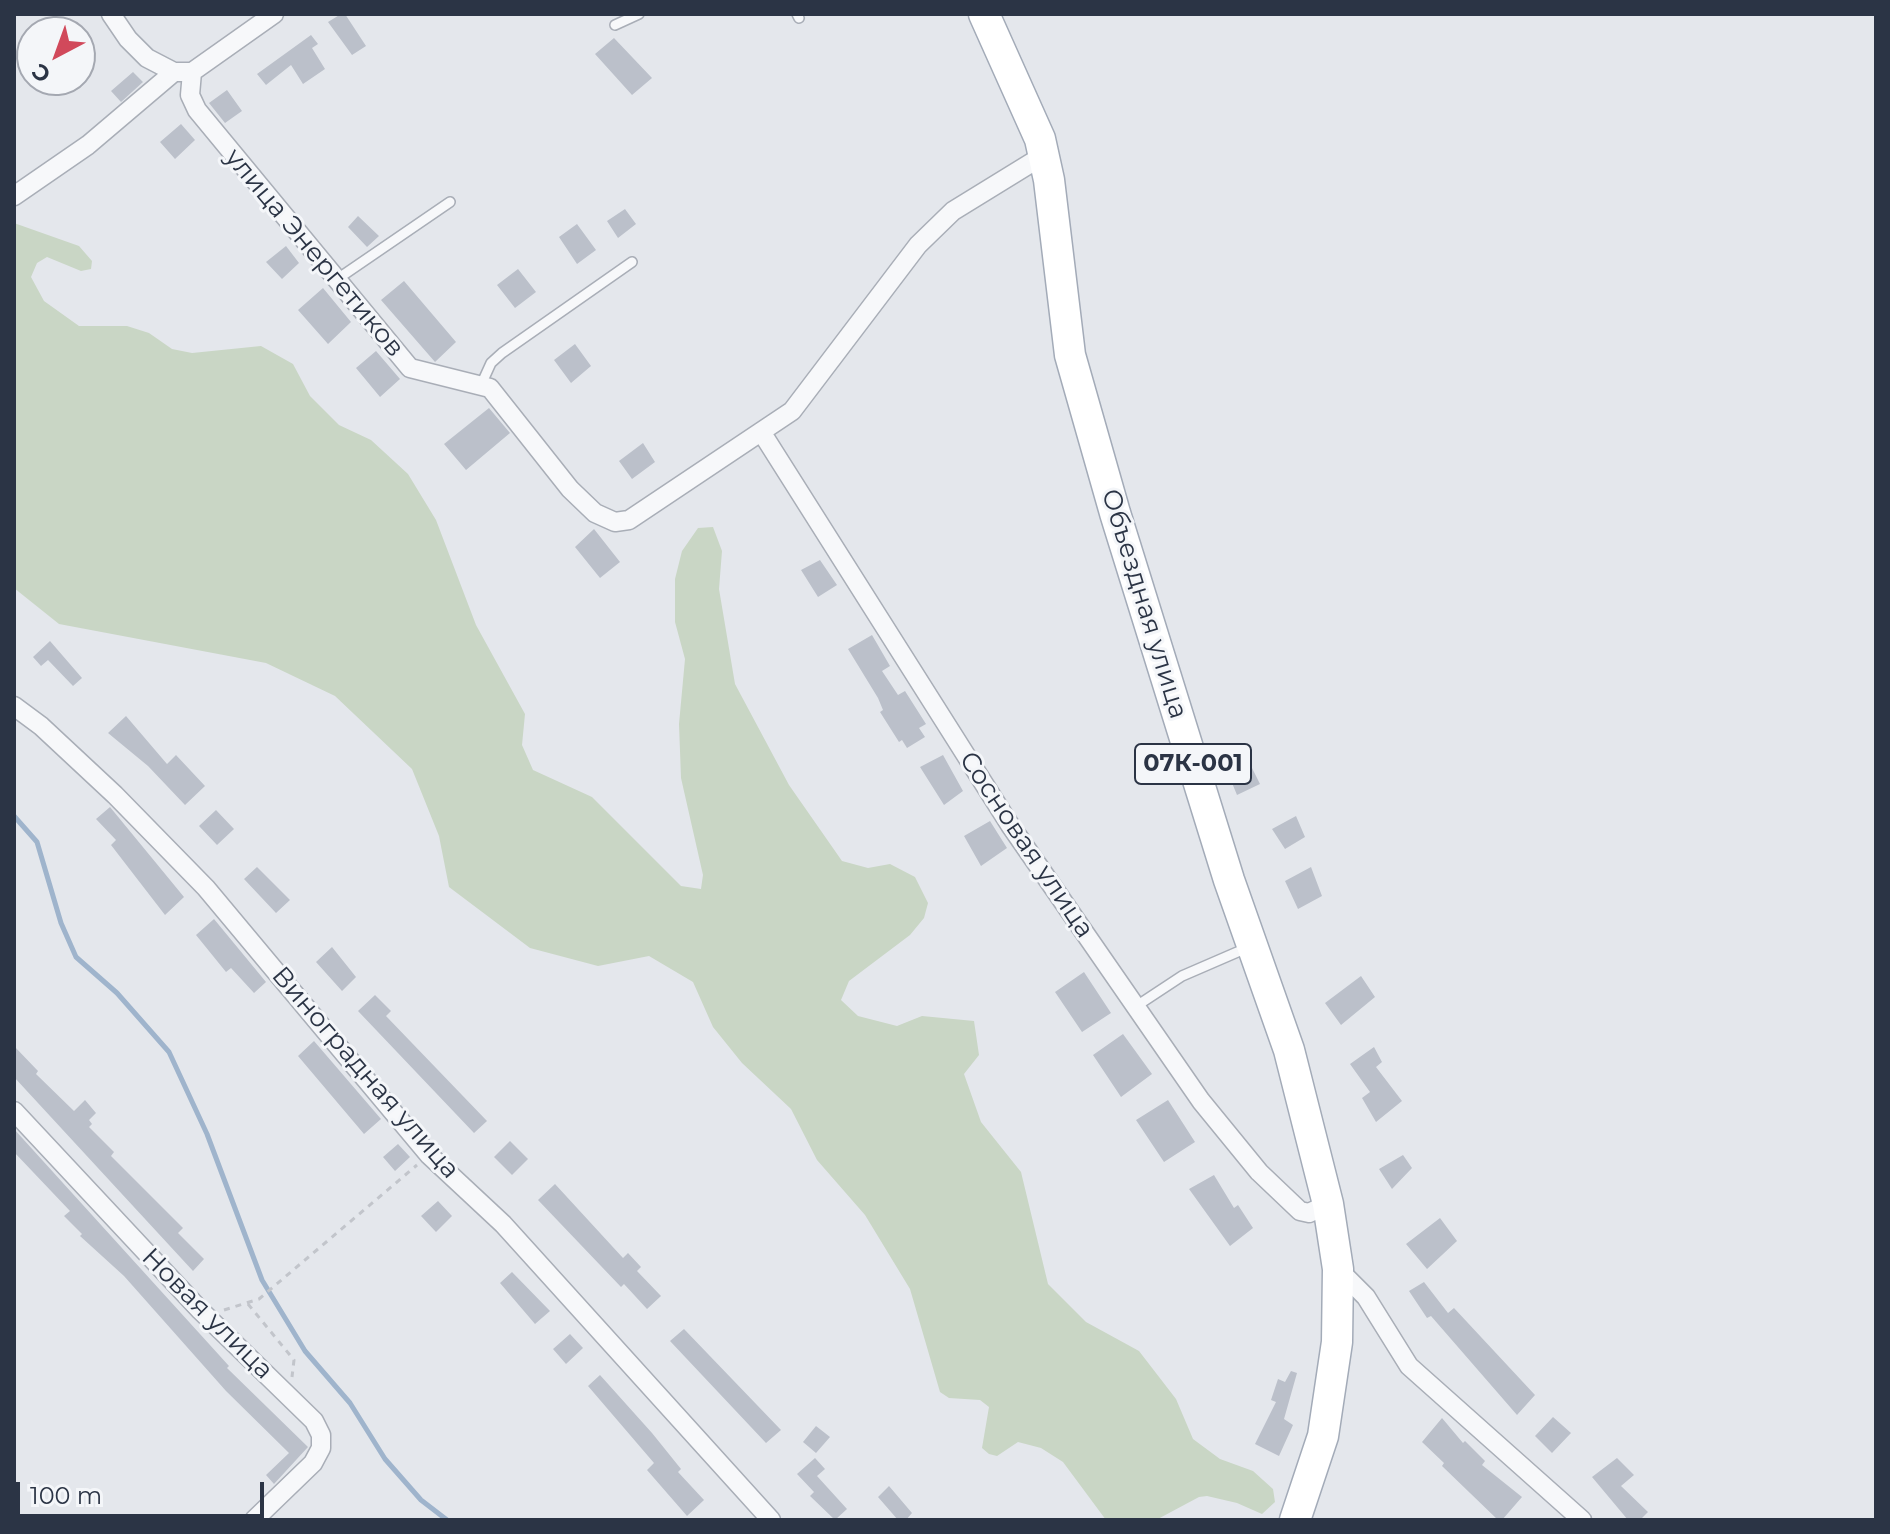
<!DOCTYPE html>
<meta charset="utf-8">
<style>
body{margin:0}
#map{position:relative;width:1890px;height:1534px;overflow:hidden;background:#e4e7ec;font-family:Montserrat,sans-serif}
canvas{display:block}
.frame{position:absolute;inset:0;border:16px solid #2b3445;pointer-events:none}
.north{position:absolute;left:16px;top:16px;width:80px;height:80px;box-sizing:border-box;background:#f4f6f9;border:2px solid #a4a8b1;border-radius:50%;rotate:221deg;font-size:22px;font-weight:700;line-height:32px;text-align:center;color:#2b3445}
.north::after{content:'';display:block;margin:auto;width:28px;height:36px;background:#d1495b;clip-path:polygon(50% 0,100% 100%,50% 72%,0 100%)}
.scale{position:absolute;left:16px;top:1482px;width:248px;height:36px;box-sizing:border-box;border:4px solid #2b3445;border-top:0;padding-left:10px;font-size:24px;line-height:28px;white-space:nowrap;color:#2b3445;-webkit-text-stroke:6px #f4f6f9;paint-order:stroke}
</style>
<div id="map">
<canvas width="1890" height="1534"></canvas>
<div class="frame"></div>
<div class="north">С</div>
<div class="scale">100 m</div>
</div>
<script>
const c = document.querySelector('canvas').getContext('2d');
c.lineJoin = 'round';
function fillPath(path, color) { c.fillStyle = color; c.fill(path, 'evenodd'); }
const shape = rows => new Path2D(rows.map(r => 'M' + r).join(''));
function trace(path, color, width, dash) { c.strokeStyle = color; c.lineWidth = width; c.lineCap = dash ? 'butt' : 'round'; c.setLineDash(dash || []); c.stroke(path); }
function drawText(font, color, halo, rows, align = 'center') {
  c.font = font + ' Montserrat,sans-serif'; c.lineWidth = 6; c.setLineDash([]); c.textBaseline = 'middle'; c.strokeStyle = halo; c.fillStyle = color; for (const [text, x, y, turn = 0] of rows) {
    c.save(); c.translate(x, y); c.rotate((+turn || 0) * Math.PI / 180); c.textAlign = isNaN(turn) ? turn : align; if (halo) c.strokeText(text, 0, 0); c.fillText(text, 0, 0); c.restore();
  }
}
const green = shape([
 [14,223,79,246,92,261,91,269,81,271,47,257,37,263,31,277,44,301,79,326,127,326,149,333,172,349,192,353,261,346,293,364,310,396,339,425,371,440,408,474,436,520,476,625,525,714,522,745,533,770,592,797,681,886,701,889,703,875,681,778,679,724,685,659,675,622,675,579,682,551,698,528,713,527,722,551,719,589,735,684,789,785,842,861,868,868,890,864,915,877,928,903,924,918,910,935,849,981,841,1000,858,1016,897,1026,922,1016,974,1021,979,1055,964,1074,981,1122,1021,1172,1048,1284,1086,1322,1139,1351,1176,1399,1193,1439,1220,1459,1253,1471,1273,1489,1275,1502,1262,1514,1237,1503,1207,1496,1199,1497,1156,1520,1106,1520,1063,1462,1041,1448,1018,1442,997,1456,989,1454,982,1448,989,1407,980,1400,949,1398,940,1392,910,1289,865,1215,817,1160,791,1109,742,1063,713,1027,693,982,649,956,598,966,530,948,449,887,439,836,412,769,335,696,266,663,59,624,14,588]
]);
const stream = shape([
 [14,816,37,842,61,923,76,957,117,993,169,1052,207,1134,262,1280,305,1351,350,1403,385,1459,421,1500,447,1520]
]);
const building = shape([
 [341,14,345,14,366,46,352,55,328,22],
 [311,35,318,44,312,48,325,69,303,84,291,65,266,85,257,74],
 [614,38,652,78,632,95,595,54],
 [133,72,143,82,121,102,111,91],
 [227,90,242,111,225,123,209,103],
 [181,124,195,140,175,159,160,142],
 [625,209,636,224,618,238,607,221],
 [358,216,379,236,367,247,348,227],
 [577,224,596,250,577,264,559,237],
 [286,246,299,263,282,279,266,262],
 [518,269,536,292,515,308,497,285],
 [404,281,456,342,435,362,381,300],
 [323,288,351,322,328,344,298,310],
 [575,344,591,366,571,383,554,360],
 [376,351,400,379,380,397,356,368],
 [489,408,510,433,466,470,444,444],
 [643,443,655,462,632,479,619,461],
 [594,529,620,562,600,578,575,547],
 [820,560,837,585,818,597,801,570],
 [872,635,890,666,882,671,898,695,905,691,926,724,919,728,925,737,907,748,902,740,899,742,880,712,883,710,878,698,848,649],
 [50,641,82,678,73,686,48,660,41,666,33,657],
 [126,716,167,764,176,755,205,786,185,805,148,766,108,733],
 [943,755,963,791,944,805,920,767],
 [1247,758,1260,784,1237,795,1225,766],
 [110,807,184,897,165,915,111,845,116,840,96,819],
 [216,810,234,829,217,845,199,826],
 [1296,816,1305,837,1285,849,1272,829],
 [990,821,1007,848,981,866,964,836],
 [257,867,290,900,276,913,244,879],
 [1311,867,1322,896,1298,909,1285,881],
 [214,919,266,982,254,993,231,968,226,972,196,935],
 [332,947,356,977,342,991,316,962],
 [1084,972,1111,1013,1082,1032,1055,992],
 [1361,976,1375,997,1341,1025,1325,1003],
 [375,995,391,1011,386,1016,487,1121,474,1133,358,1011],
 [1123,1034,1152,1074,1121,1097,1093,1055],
 [314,1041,381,1119,364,1134,298,1056],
 [14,1046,38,1071,36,1074,74,1111,85,1100,96,1113,89,1120,92,1124,89,1127,114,1152,111,1156,183,1228,178,1233,204,1259,193,1271,14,1077],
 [1374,1047,1382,1062,1376,1067,1402,1101,1376,1122,1362,1098,1370,1092,1350,1064],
 [1168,1100,1195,1142,1164,1162,1136,1120],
 [14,1129,229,1366,227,1368,308,1447,274,1484,266,1475,289,1453,226,1391,124,1276,80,1236,82,1234,64,1216,70,1211,14,1152],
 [510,1141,528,1159,512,1175,494,1157],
 [398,1144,410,1157,395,1171,383,1157],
 [1403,1155,1412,1168,1392,1189,1379,1169],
 [1214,1175,1234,1208,1238,1205,1253,1228,1230,1246,1189,1189],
 [555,1184,623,1258,628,1253,641,1267,637,1271,661,1296,647,1309,624,1284,621,1287,538,1200],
 [438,1201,452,1216,436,1232,421,1216],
 [1440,1218,1457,1241,1427,1269,1406,1244],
 [512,1272,550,1311,535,1324,500,1283],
 [1424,1282,1448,1313,1454,1308,1535,1395,1517,1415,1431,1316,1427,1318,1409,1291],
 [684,1329,781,1430,766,1443,670,1341],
 [570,1334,583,1348,566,1364,553,1349],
 [1291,1371,1297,1373,1284,1419,1293,1425,1279,1456,1255,1444,1276,1402,1271,1400,1278,1379,1285,1382],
 [600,1375,652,1433,681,1469,678,1472,704,1500,687,1516,647,1470,654,1463,588,1386],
 [1553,1417,1571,1433,1552,1453,1535,1436],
 [1442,1418,1463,1443,1465,1441,1485,1461,1482,1465,1522,1497,1502,1520,1498,1520,1442,1466,1444,1463,1422,1442],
 [816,1426,830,1437,816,1453,803,1442],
 [815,1458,825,1469,817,1476,847,1509,835,1520,810,1496,814,1492,797,1474],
 [1617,1458,1634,1475,1621,1486,1648,1512,1640,1520,1628,1520,1592,1477],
 [889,1486,912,1513,906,1520,898,1520,878,1497]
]);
const path = shape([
 [248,1304,294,1360,292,1377],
 [224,1310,259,1299,417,1165]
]);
const service = shape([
 [797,14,799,18],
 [615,25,639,14],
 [336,280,450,202],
 [481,385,491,363,502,353,632,262],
 [1135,1007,1182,976,1249,947]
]);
const minor = shape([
 [111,14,128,39,147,58,174,72],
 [192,72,190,95,197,110,410,368,490,388,570,489,595,513,615,522,629,520,792,411,918,245,953,211,1044,155],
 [14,196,88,145,174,72,192,72,274,14],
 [762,433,1010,825,1201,1101,1259,1172,1300,1211,1309,1213,1328,1204],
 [14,706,41,726,115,795,206,888,429,1155,503,1224,771,1520],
 [14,1111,200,1310,314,1421,321,1435,321,1448,313,1463,254,1520],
 [1338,1269,1366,1297,1409,1366,1582,1520]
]);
const primary = shape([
 [984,14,1040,139,1049,180,1070,355,1115,513,1229,880,1289,1050,1328,1204,1338,1269,1337,1342,1323,1436,1295,1520]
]);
const shields = [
 [1193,764,116]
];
const shieldNames = [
 ["07К-001",1193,764]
];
const streetNames = [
 ["улица Энергетиков",314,253,50],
 ["Объездная улица",1144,604,73],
 ["Сосновая улица",1026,845,56],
 ["Виноградная улица",365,1073,49],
 ["Новая улица",207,1314,45]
];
fillPath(green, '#c9d6c5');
trace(stream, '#9fb4cc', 5);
fillPath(building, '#bbc0ca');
trace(service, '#a9aeb7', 12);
trace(minor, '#a9aeb7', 21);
trace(primary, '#a3abb8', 33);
trace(path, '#c2c5cb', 3, [6, 6]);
trace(service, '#f7f8fa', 9);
trace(minor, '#f7f8fa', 18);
trace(primary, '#fff', 30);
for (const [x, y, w] of shields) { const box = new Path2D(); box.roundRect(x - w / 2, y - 20, w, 40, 6); c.fillStyle = '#f4f6f9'; c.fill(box); trace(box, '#2b3445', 2); }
drawText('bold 24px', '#2b3445', null, shieldNames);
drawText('26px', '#2b3445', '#f4f6f9', streetNames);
</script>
